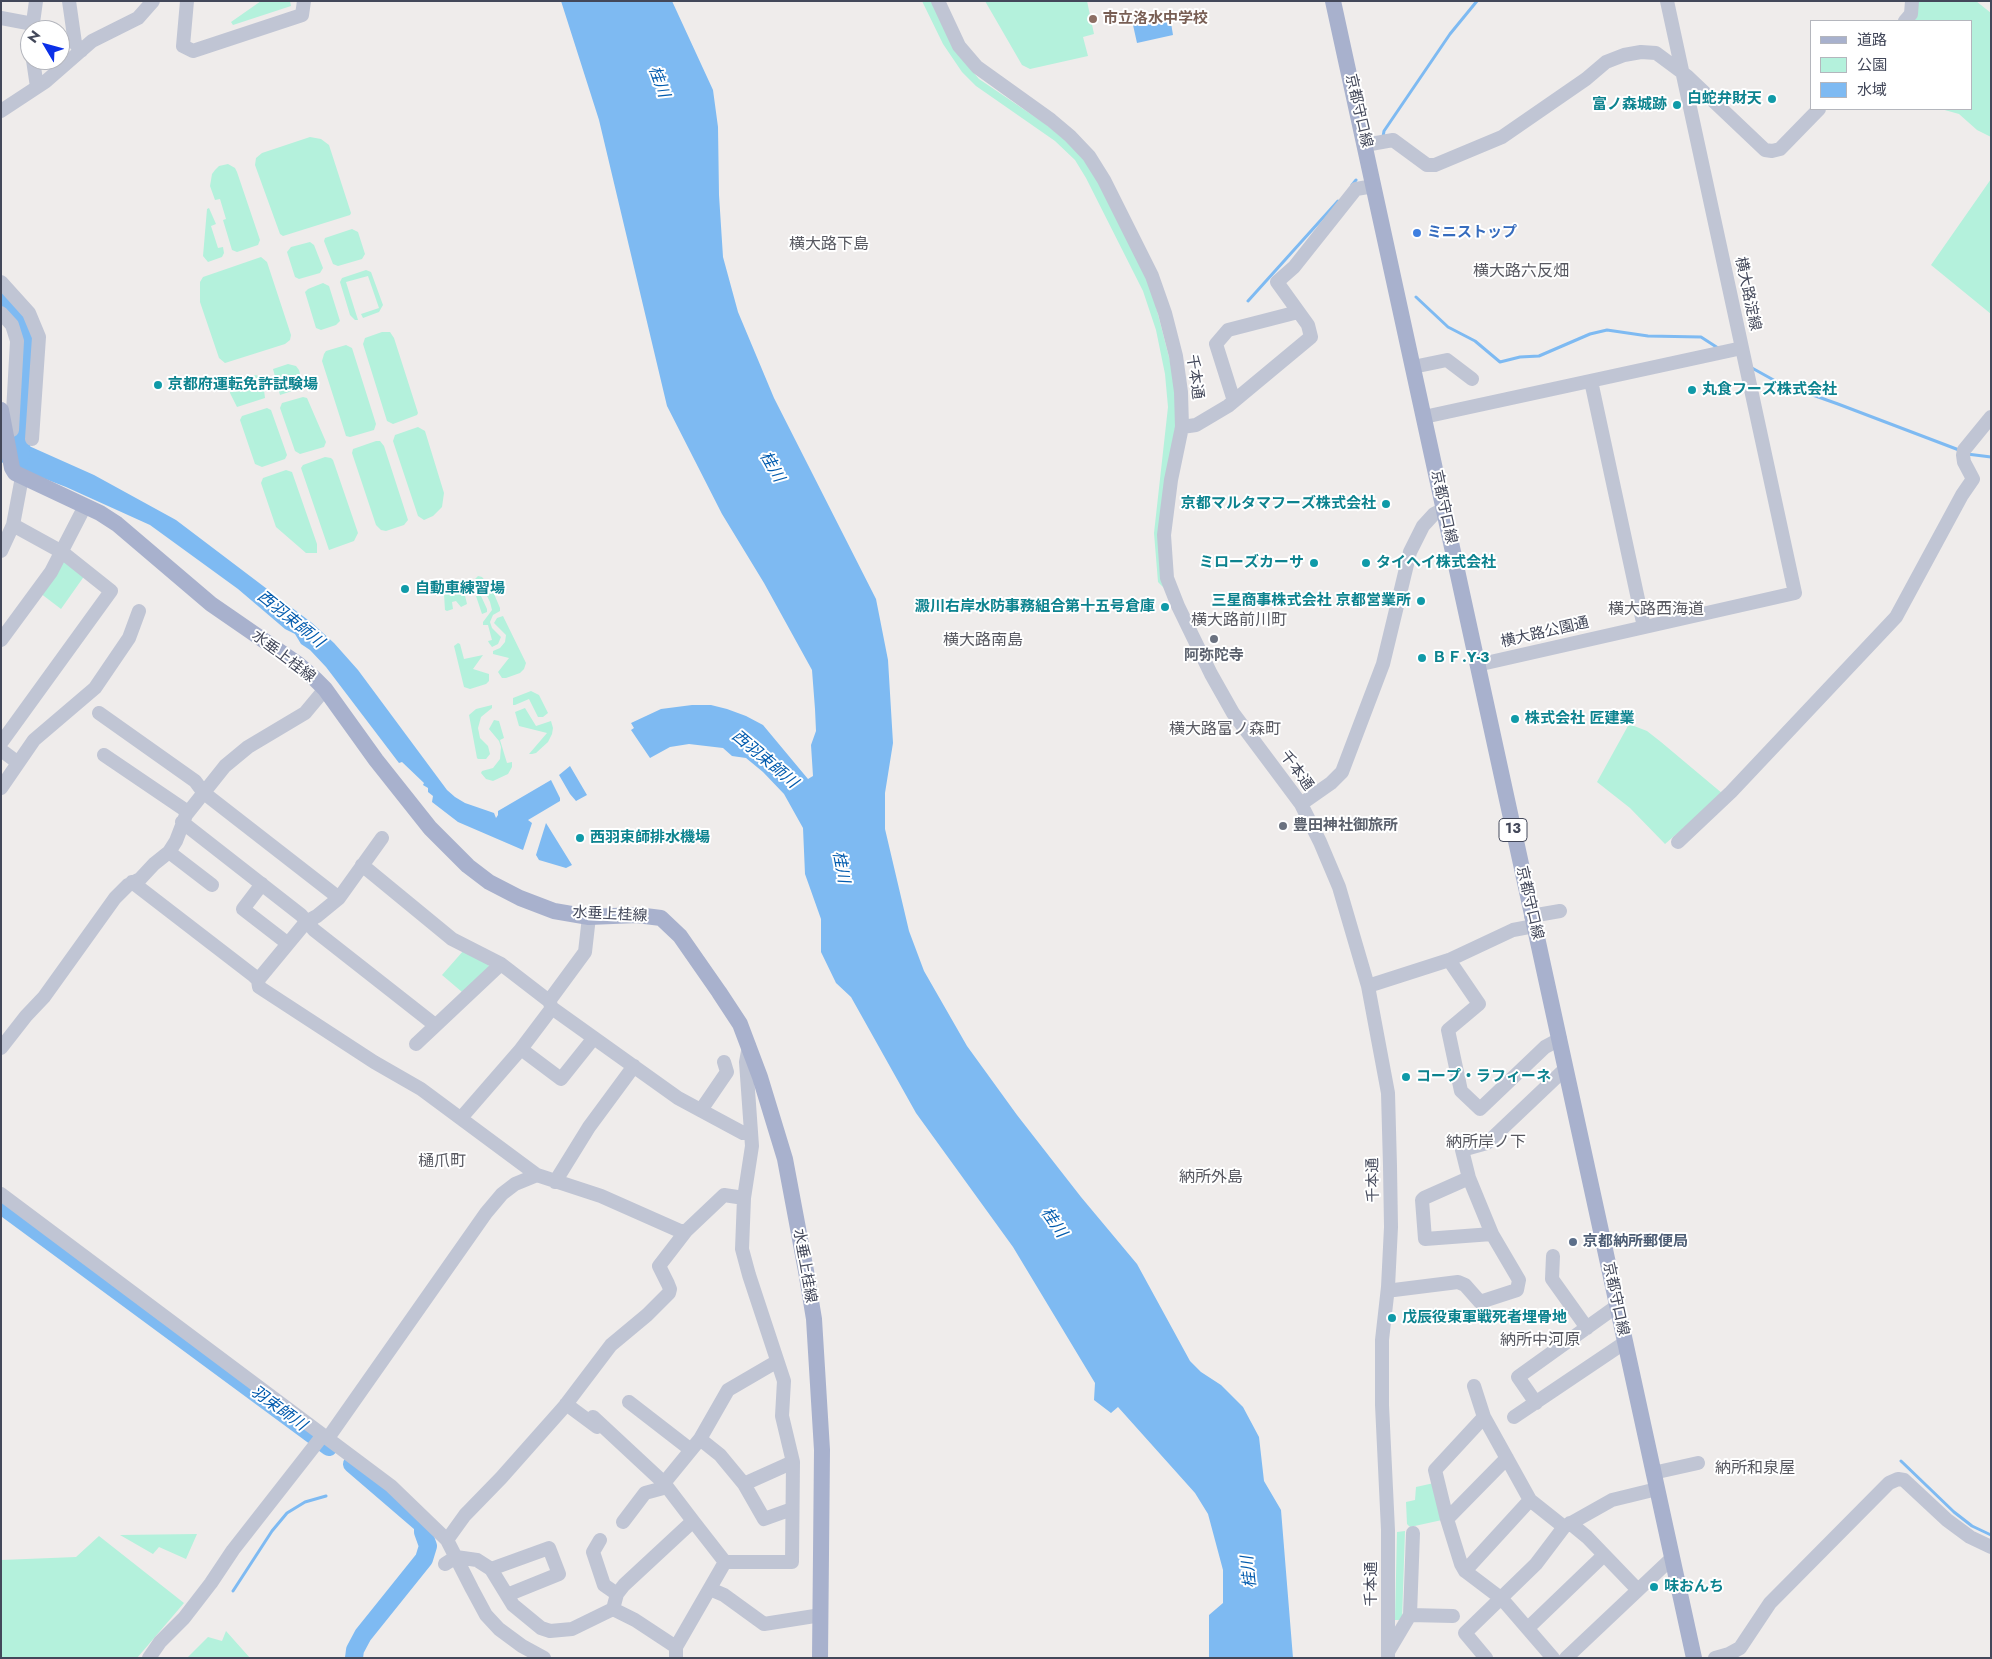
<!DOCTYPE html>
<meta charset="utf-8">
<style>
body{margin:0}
#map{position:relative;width:1992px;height:1659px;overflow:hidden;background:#efeceb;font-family:Jost,"Noto Sans JP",sans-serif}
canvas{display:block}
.frame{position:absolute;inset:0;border:2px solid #43485a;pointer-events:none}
.legend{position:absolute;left:1810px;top:20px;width:162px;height:90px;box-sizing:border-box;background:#fff;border:1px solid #b4b6bd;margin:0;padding:6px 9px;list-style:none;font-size:15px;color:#43485a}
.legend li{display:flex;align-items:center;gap:10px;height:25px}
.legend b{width:25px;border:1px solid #b4b6bd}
.north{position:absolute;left:20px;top:20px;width:50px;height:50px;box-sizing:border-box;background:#fff;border:1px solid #b4b6bd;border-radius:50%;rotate:307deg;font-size:14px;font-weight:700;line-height:20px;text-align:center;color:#43485a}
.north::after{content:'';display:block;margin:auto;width:18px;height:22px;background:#0b30e8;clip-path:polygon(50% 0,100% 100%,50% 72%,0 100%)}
</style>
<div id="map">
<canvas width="1992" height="1659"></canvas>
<div class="frame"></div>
<ul class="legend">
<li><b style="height:6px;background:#a8b1cd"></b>道路</li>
<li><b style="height:14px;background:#b4f1dc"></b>公園</li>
<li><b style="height:14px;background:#7ebaf2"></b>水域</li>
</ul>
<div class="north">N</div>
</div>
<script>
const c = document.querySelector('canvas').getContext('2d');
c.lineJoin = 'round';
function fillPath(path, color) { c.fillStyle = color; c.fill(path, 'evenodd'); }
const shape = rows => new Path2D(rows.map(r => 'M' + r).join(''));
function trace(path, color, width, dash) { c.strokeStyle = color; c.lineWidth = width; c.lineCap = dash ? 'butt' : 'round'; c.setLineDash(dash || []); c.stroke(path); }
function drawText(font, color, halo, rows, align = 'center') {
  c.font = font + ' Jost,"Noto Sans JP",sans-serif'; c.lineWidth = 4; c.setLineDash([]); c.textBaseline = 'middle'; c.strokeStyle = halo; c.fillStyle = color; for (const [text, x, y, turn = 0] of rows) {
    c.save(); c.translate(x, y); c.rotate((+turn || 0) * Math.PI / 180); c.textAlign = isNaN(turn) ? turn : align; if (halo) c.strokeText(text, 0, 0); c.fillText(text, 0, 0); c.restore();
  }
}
const green = shape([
 [261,1,290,1,291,6,233,25,231,22],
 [922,1,933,1,968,66,979,79,1044,123,1070,144,1094,172,1152,291,1179,396,1162,534,1168,592,1158,582,1154,533,1168,407,1165,374,1156,330,1143,291,1086,178,1075,160,1055,141,976,86,962,72,943,44],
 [985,1,1087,1,1094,34,1083,37,1088,56,1030,69,1022,65],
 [1916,1,1976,1,1991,13,1991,137,1977,130,1959,114,1941,109,1971,109,1971,21,1906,21],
 [310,137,321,139,329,145,351,213,350,215,283,236,280,234,255,165,256,158,262,153],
 [228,164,235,168,237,172,260,240,258,245,237,252,232,250,223,220,226,219,220,199,215,200,210,186,212,174,215,170,219,166],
 [1991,179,1991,314,1931,265],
 [209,208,216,224,211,226,218,248,223,247,224,253,222,257,208,262,203,256,207,209],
 [352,229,358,232,365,254,362,259,338,266,333,264,324,241,325,238],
 [310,242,314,245,323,268,320,273,299,279,295,277,287,252,291,247],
 [261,257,267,262,291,335,290,340,285,344,225,363,219,358,200,302,200,282,203,277],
 [366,270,371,272,383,305,379,312,363,318,361,314,379,308,368,276,346,282,358,320,355,320,350,315,340,282,342,278],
 [323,283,329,286,340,321,336,325,321,330,316,328,305,292,308,289],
 [382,332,390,332,394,338,418,413,417,415,393,424,387,421,363,344,365,338],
 [346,345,352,348,376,424,374,430,350,437,346,436,322,361,324,354,326,351],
 [288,364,296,366,299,370,303,385,301,388,280,395,273,369],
 [256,375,260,377,262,383,259,384,261,390,264,390,265,398,237,407,230,393,231,386,234,383],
 [303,397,307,398,326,442,324,447,300,454,295,451,280,408,282,403],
 [267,408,271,410,287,455,285,459,262,467,255,464,240,420,242,416],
 [418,427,425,431,444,493,442,507,433,516,424,520,418,516,393,441,395,435],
 [376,441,380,441,384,446,408,520,404,525,386,531,381,530,376,525,352,453,353,449],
 [325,457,331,458,333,460,358,533,354,541,329,550,301,468,303,465],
 [286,470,292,472,317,544,317,553,306,553,276,527,261,483,263,478],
 [63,560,85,575,61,609,40,593],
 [478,576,482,577,488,584,481,591,481,596,487,609,487,612,482,614,476,596,480,594,476,584,473,585,472,582],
 [457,582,463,587,467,604,461,607,456,601,452,602,453,609,447,611,445,610,444,594,450,585],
 [489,588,492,589,500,608,500,611,493,615,490,622,492,628,501,637,498,644,492,647,489,643,488,641,492,640,488,625,483,625,483,622,492,610,490,602,486,594],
 [503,616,526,663,524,669,520,673,506,678,502,678,498,672,509,658,493,654,493,651,500,648,505,642,506,635,494,623,497,618],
 [458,643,460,644,464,659,483,655,473,669,489,674,489,681,486,684,470,689,464,687,454,646],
 [531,691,539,695,548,713,543,717,538,717,529,699,515,705,513,705,513,698],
 [492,705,492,708,481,717,478,728,480,738,488,746,490,754,486,759,478,759,477,758,469,715,476,709],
 [525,708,536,726,551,721,553,728,552,734,548,742,536,753,532,754,529,754,547,733,519,726,515,712],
 [494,720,499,721,504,738,500,740,507,763,512,762,512,767,508,774,493,781,486,779,481,773,482,771,493,768,500,759,501,747,499,741,489,729],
 [1629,724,1647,731,1661,742,1723,794,1665,844,1630,808,1597,782],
 [464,950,488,961,489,968,462,992,442,975],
 [1434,1483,1442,1520,1410,1527,1407,1524,1406,1502,1415,1500,1416,1487],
 [1405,1531,1402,1620,1395,1620,1397,1532],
 [197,1534,186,1559,159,1547,153,1554,120,1535],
 [99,1536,184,1603,137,1658,1,1658,1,1560,76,1557],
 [226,1631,250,1658,187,1658,208,1637,222,1641]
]);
const water = shape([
 [561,1,672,1,713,90,718,127,719,195,723,257,738,312,774,398,876,599,888,660,893,743,885,793,885,829,909,931,924,971,967,1046,1017,1115,1081,1197,1137,1264,1190,1361,1201,1372,1221,1385,1243,1407,1259,1437,1264,1481,1281,1510,1293,1658,1209,1658,1209,1615,1223,1603,1223,1570,1208,1514,1195,1493,1118,1407,1111,1413,1094,1400,1095,1383,1013,1247,916,1113,851,997,836,983,821,952,821,919,805,874,803,828,784,794,763,772,746,758,732,756,723,748,689,744,670,747,650,758,631,730,634,728,631,723,661,709,692,705,711,705,727,709,746,716,763,725,808,779,813,776,811,745,816,731,815,709,812,670,764,583,722,514,667,406,599,120],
 [1170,17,1173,35,1137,43,1133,25],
 [30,385,29,446,94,475,176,520,312,623,334,643,358,670,447,790,455,797,465,803,494,813,496,818,498,815,498,811,551,780,560,798,560,801,528,820,532,823,523,850,458,822,432,802,433,796,428,792,428,788,423,785,424,783,402,762,399,763,326,667,310,650,301,644,295,634,285,629,238,589,150,525,66,487,1,462,1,441,15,438,23,442],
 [570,766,587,795,576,801,570,794,559,775],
 [546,823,572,865,566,868,539,860,536,855]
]);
const stream = shape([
 [1383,137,1384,131,1450,34,1477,1],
 [1352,185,1356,180],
 [1416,297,1448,327,1475,341,1500,362,1520,357,1539,356,1590,334,1607,330,1648,336,1701,337,1718,348],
 [1248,301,1338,201],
 [1752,368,1779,383,1838,404,1959,450],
 [1967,454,1991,457],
 [1901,1461,1954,1512,1972,1526,1991,1535],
 [233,1591,272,1531,287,1513,305,1502,326,1496]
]);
const river = shape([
 [1,294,24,321,30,359,20,458],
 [1,1205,329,1447],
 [352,1464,423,1525,423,1532,428,1546,424,1559,363,1635,355,1650,354,1658]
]);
const minor = shape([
 [69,1,75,43,81,51],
 [187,1,183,46,193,51,302,15,304,1],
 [938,1,959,46,977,67,1051,120,1070,136,1089,156,1104,180,1152,276,1165,313,1176,356,1181,392,1182,427,1171,480,1164,535,1167,578,1178,606,1211,674,1233,713,1301,804,1320,842,1339,887,1368,986,1388,1093,1390,1166,1391,1227,1388,1287,1382,1340,1382,1405,1388,1530,1388,1658],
 [1,18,33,24],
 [1905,21,1911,14,1912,1],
 [32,30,36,1],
 [33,60,37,87],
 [1,111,45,82,92,41,138,18,153,1],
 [1365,145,1393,140,1427,165,1435,165,1502,137,1586,79,1606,62,1624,55,1641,52,1656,53,1687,76,1765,150,1772,151,1780,149,1819,109],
 [1,282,29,313,39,337,32,439],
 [1,313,12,325,17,341,12,430],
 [1413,367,1447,360,1472,379],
 [1591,381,1644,627],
 [1234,401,1216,344,1228,330,1298,312],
 [1424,417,1742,348],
 [1182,427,1196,425,1228,406,1311,337,1308,325,1277,282,1294,267,1356,189,1374,186],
 [1,551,13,525,22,477],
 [1,640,51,572,85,506],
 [1477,665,1795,593,1667,1],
 [99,713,195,781,204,793,339,898],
 [1,743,111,591,62,552,13,525],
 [1,750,17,762],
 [104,755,188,812],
 [1,788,34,740,95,688,129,638,139,611],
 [1301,804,1331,783,1342,772,1383,664,1410,552,1423,526,1434,514,1444,509],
 [182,822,301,915,314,930,435,1025],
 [1678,842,1731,792,1896,617,1962,495,1973,479,1964,462,1963,455,1964,450,1991,417],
 [169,852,212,885],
 [362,865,452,939,501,964,549,1001,552,1008,678,1098,743,1133,751,1132],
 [132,882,254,976,258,980,259,987,374,1062,421,1089,537,1175,601,1196,680,1231,686,1231,724,1195,744,1198],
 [262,884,243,909,287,943],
 [1531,916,1560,911],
 [1449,960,1479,1004,1448,1030,1461,1091,1480,1109,1545,1047,1560,1039],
 [258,980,306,922,317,916,339,898,382,838],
 [1368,986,1449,960,1513,930,1534,926],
 [549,1001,585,952,589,917],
 [552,1008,521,1049,561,1079,593,1039],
 [416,1044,501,964],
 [1,1048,26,1016,44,997,115,898,128,885,140,879,154,864,169,852,176,841,186,815,225,766,248,747,305,713,325,689],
 [701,1110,727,1072,724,1062],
 [461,1118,521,1049],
 [1469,1178,1424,1198,1422,1200,1425,1239,1492,1234],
 [555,1182,589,1127,634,1066],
 [1,1194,391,1486,447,1540,472,1589,486,1615,499,1629,522,1646,544,1658],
 [1553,1256,1552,1279,1587,1328],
 [1388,1287,1394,1290,1458,1282,1465,1285,1480,1302,1517,1290,1519,1280,1492,1234,1469,1178,1462,1150,1487,1143,1565,1069],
 [1474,1386,1484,1417],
 [629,1402,691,1450,664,1483],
 [1536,1403,1518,1377,1617,1306],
 [566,1404,597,1427],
 [593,1417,664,1483,693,1521],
 [1514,1417,1624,1343],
 [328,1438,486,1213,502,1194,515,1184,537,1175],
 [700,1439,720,1455,744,1484,764,1519,792,1509],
 [691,1450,700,1439,728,1390,776,1362],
 [1653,1473,1698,1463],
 [744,1484,793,1462],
 [1447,1519,1507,1458],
 [623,1522,645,1493,667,1487],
 [1570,1523,1587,1537,1638,1590],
 [447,1540,465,1515,501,1478,564,1407,611,1345,647,1315,669,1293,670,1289,668,1284,659,1266,686,1231],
 [600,1540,593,1552,604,1585,617,1594],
 [725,1562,792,1562,793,1462,782,1416,784,1381,749,1275,742,1249,744,1198,752,1146,746,1062,749,1046],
 [445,1564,456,1557,477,1560,491,1569,513,1605,541,1628,550,1631,572,1629,613,1609,635,1620,676,1647],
 [491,1569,549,1548,559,1574,507,1595],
 [1465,1571,1530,1500],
 [710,1589,724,1595,764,1624,821,1615],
 [613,1609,617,1594,624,1585,693,1521,725,1562,676,1647,676,1658],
 [1410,1615,1453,1616],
 [1528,1628,1604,1555],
 [1388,1652,1410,1615,1413,1533],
 [149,1658,160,1642,184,1618,211,1583,233,1550,323,1435],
 [1486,1658,1465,1633,1536,1564,1564,1527,1612,1500,1657,1489],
 [1553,1658,1502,1599,1465,1571,1461,1564,1447,1519,1435,1470,1484,1417,1530,1500,1564,1527],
 [1566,1658,1672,1558],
 [1715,1658,1729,1654,1740,1648,1770,1603,1889,1483,1898,1479,1904,1480,1947,1520,1970,1537,1991,1547]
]);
const major = shape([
 [1333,1,1694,1658],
 [1,410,12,468,15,473,100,513,117,524,211,604,298,664,315,679,325,689,376,760,430,828,468,866,489,882,520,898,554,911,589,917,637,915,661,918,680,936,719,992,740,1024,760,1077,785,1159,806,1271,814,1319,822,1450,820,1658]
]);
const markers = [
 [1093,19,5,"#8d6e63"],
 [1772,99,5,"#0f9aa8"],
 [1677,105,5,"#0f9aa8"],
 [1417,233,5,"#3f7fe0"],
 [158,385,5,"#0f9aa8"],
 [1692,390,5,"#0f9aa8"],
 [1386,504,5,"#0f9aa8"],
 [1314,563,5,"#0f9aa8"],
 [1366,563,5,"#0f9aa8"],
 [405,589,5,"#0f9aa8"],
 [1421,601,5,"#0f9aa8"],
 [1165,607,5,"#0f9aa8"],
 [1214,639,5,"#6b7280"],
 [1422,658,5,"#0f9aa8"],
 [1515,719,5,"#0f9aa8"],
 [1283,826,5,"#6b7280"],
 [580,838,5,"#0f9aa8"],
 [1406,1077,5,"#0f9aa8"],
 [1573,1242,5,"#5c6f8a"],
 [1392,1318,5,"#0f9aa8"],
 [1654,1587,5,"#0f9aa8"]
];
const shields = [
 [1513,830,28]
];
const shieldNames = [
 ["13",1513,830]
];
const educationNames = [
 ["市立洛水中学校",1103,19]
];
const cultureNames = [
 ["白蛇弁財天",1762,99,"right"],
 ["富ノ森城跡",1667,105,"right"],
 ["京都府運転免許試験場",168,385],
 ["丸食フーズ株式会社",1702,390],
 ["京都マルタマフーズ株式会社",1376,504,"right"],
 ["ミローズカーサ",1304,563,"right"],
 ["タイヘイ株式会社",1376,563],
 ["自動車練習場",415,589],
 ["三星商事株式会社 京都営業所",1411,601,"right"],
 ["澱川右岸水防事務組合第十五号倉庫",1155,607,"right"],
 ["ＢＦ.Y-3",1432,658],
 ["株式会社 匠建業",1525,719],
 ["西羽束師排水機場",590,838],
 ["コープ・ラフィーネ",1416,1077],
 ["戊辰役東軍戦死者埋骨地",1402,1318],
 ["味おんち",1664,1587]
];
const streetNames = [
 ["京都守口線",1358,111,77],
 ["横大路淀線",1747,294,78],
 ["千本通",1194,377,82],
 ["京都守口線",1443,507,78],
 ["横大路公園通",1545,633,-13],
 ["水垂上桂線",283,657,37],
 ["千本通",1296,771,54],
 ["京都守口線",1529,903,77],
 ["水垂上桂線",610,915,3],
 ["千本通",1374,1180,-91],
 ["水垂上桂線",804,1266,80],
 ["京都守口線",1615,1299,78],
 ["千本通",1372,1584,-90]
];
const shopNames = [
 ["ミニストップ",1427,233]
];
const worshipNames = [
 ["阿弥陀寺",1214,656],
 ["豊田神社御旅所",1293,826,"left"]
];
const serviceNames = [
 ["京都納所郵便局",1583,1242]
];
const waterNames = [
 ["桂川",658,82,70],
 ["桂川",771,467,60],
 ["西羽束師川",290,620,39],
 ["西羽束師川",764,760,40],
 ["桂川",840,867,79],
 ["桂川",1053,1223,55],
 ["羽束師川",278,1409,36],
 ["桂川",1250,1572,-96]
];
const neighbourhoodNames = [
 ["横大路下島",829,245],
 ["横大路六反畑",1521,272],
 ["横大路西海道",1656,610],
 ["横大路前川町",1239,621],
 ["横大路南島",983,641],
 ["横大路富ノ森町",1225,730],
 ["納所岸ノ下",1486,1143],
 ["樋爪町",442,1162],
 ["納所外島",1211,1178],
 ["納所中河原",1540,1341],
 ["納所和泉屋",1755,1469]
];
fillPath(green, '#b4f1dc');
fillPath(water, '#7ebaf2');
trace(stream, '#7ebaf2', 3);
trace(river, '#7ebaf2', 18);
trace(minor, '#c0c5d4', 14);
trace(major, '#a8b1cd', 16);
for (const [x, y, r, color] of markers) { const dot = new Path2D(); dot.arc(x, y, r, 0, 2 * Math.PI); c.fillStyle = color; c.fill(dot); trace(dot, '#fff', 2); }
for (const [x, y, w] of shields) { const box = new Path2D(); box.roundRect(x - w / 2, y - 11.5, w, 23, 4); c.fillStyle = '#fff'; c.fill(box); trace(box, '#43485a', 1); }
drawText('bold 14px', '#43485a', null, shieldNames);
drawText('bold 15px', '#785e54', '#fff', educationNames, 'left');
drawText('bold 15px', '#0d838f', '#fff', cultureNames, 'left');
drawText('15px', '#43485a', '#fff', streetNames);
drawText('bold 15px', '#366cbe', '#fff', shopNames, 'left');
drawText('bold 15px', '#5b616d', '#fff', worshipNames);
drawText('bold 15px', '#4e5e75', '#fff', serviceNames, 'left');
drawText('italic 16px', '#025bae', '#fff', waterNames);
drawText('16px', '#585961', '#fff', neighbourhoodNames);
</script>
